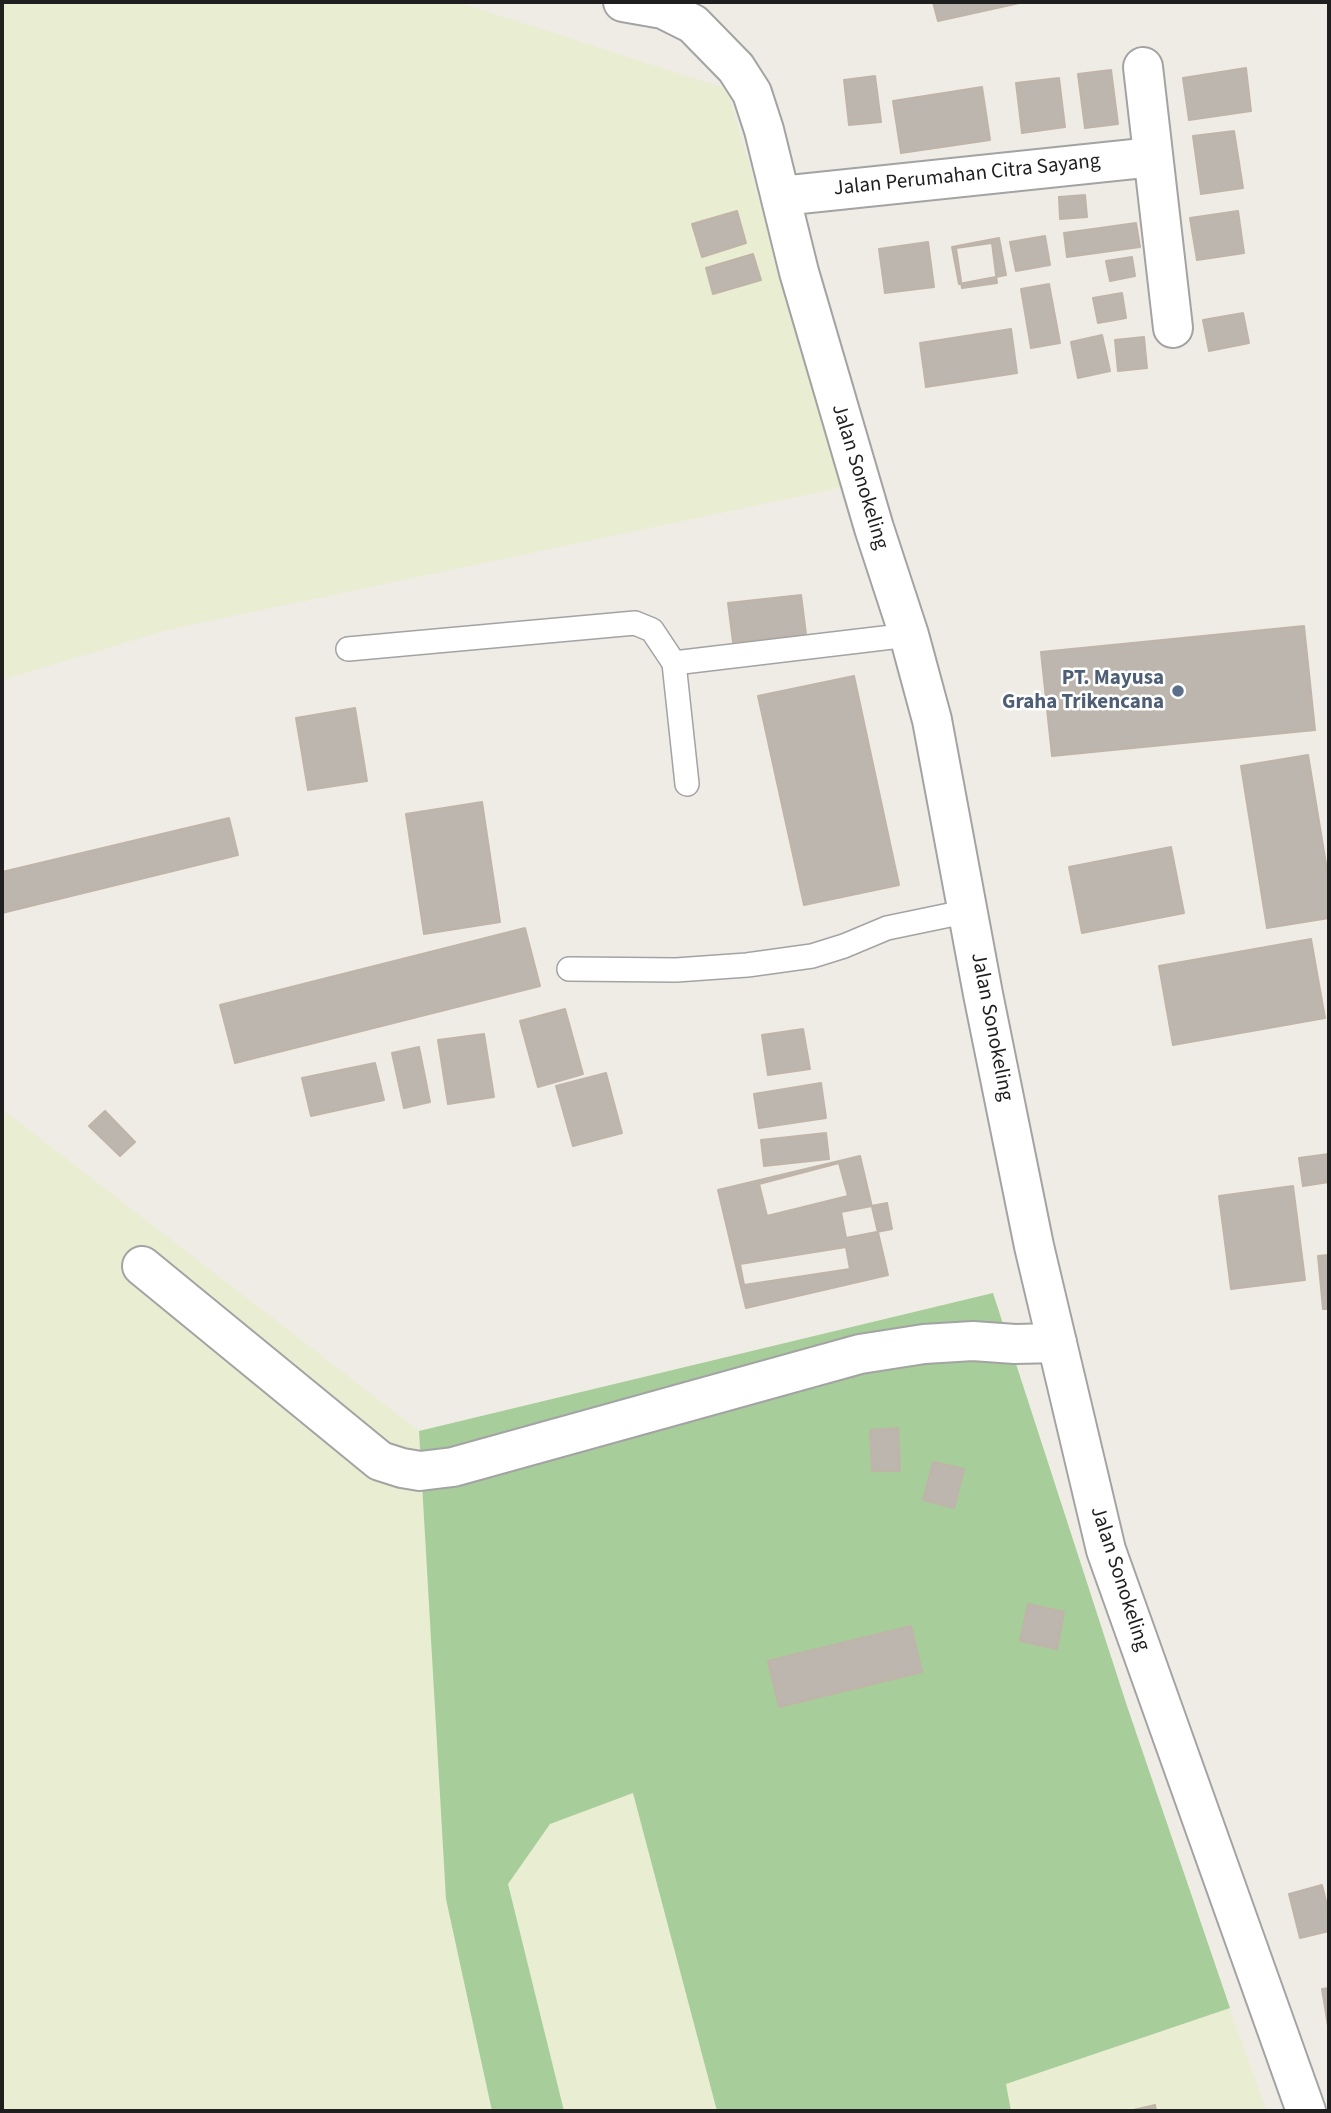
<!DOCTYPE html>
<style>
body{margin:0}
#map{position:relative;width:1331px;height:2113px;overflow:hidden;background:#efece5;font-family:"Source Sans 3",sans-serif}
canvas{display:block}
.frame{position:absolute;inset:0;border:4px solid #1f1f1f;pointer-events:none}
</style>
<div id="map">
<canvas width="1331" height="2113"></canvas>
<div class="frame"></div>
</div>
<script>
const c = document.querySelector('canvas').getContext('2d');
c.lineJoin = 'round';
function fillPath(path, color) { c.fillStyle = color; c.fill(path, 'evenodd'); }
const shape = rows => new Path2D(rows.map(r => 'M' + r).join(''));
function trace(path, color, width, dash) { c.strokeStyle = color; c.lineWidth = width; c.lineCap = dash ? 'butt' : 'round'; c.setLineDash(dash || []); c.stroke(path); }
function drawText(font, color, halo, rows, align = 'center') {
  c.font = font + ' "Source Sans 3",sans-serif'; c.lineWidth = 5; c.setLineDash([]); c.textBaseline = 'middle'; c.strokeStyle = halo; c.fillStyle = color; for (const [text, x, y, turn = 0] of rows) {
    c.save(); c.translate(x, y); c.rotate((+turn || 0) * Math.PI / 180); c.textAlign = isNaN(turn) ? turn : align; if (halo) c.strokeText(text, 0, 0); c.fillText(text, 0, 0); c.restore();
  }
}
const farmland = shape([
 [2,2,458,2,727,89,843,487,167,630,2,680],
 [2,1109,419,1431,993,1293,1127,1706,1240,2038,1267,2111,2,2111]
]);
const forest = shape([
 [993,1293,1127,1706,1230,2008,1006,2084,1011,2111,717,2111,633,1793,550,1824,508,1884,564,2111,492,2111,446,1899,419,1431]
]);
const building = shape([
 [933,2,1024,2,938,21,933,2],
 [1246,68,1251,111,1189,120,1183,78,1246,68],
 [1111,70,1118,124,1085,128,1078,74,1111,70],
 [875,76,881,122,849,125,844,80,875,76],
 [1059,78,1065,127,1022,133,1016,83,1059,78],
 [982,87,990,140,901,153,893,101,982,87],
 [1234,131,1243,188,1201,194,1193,136,1234,131],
 [1085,195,1087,217,1060,219,1059,197,1085,195],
 [737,211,746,243,702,257,692,224,737,211],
 [1238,211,1244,253,1197,260,1190,218,1238,211],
 [1136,223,1140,247,1067,257,1064,233,1136,223],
 [1045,236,1050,265,1016,271,1010,242,1045,236],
 [999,238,1006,275,959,284,952,247,999,238],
 [928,242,934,287,885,293,879,249,928,242],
 [992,243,997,283,962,288,956,248,992,243],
 [753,254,761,280,713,294,706,268,753,254],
 [1132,257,1135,276,1110,281,1106,261,1132,257],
 [1049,284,1060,343,1031,348,1021,289,1049,284],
 [1122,293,1126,318,1098,323,1093,298,1122,293],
 [1243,313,1249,343,1209,351,1203,320,1243,313],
 [1011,329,1017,373,926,387,920,343,1011,329],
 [1102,335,1110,371,1078,378,1071,342,1102,335],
 [1144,337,1147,368,1118,371,1115,340,1144,337],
 [801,595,806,634,733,642,728,603,801,595],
 [1304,626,1315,730,1052,756,1041,652,1304,626],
 [854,676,899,885,804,905,758,696,854,676],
 [355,708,367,781,308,790,296,718,355,708],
 [1308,755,1329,882,1329,918,1267,928,1241,766,1308,755],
 [482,802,500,922,424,934,406,814,482,802],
 [229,818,238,855,2,913,2,872,229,818],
 [1171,847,1184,913,1082,933,1069,867,1171,847],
 [525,928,540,986,235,1063,220,1005,525,928],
 [1311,939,1325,1018,1173,1045,1159,966,1311,939],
 [565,1009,583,1074,538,1087,520,1021,565,1009],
 [803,1029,810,1069,768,1075,762,1035,803,1029],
 [484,1034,494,1097,448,1104,438,1040,484,1034],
 [419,1047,430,1102,404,1108,392,1053,419,1047],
 [375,1063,384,1100,311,1116,302,1078,375,1063],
 [606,1073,622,1133,573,1146,556,1086,606,1073],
 [821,1083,826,1118,759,1128,754,1094,821,1083],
 [105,1111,135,1142,120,1156,89,1126,105,1111],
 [826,1133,829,1159,764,1166,761,1140,826,1133],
 [1329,1154,1329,1182,1303,1186,1299,1158,1329,1154],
 [860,1156,888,1275,746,1308,718,1190,860,1156],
 [839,1163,848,1196,767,1216,759,1184,839,1163],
 [1293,1186,1305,1280,1231,1289,1219,1196,1293,1186],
 [887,1203,892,1229,846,1238,841,1212,887,1203],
 [846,1247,850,1269,744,1285,740,1264,846,1247],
 [1329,1255,1329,1309,1323,1309,1318,1256,1329,1255],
 [898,1428,900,1471,872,1471,870,1430,898,1428],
 [933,1462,964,1469,954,1508,923,1500,933,1462],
 [1028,1604,1064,1612,1057,1649,1020,1641,1028,1604],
 [911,1626,922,1672,779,1707,768,1661,911,1626],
 [1322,1885,1329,1913,1329,1931,1300,1938,1289,1894,1322,1885],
 [1329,1988,1329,2032,1322,1989,1329,1988],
 [1155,2105,1156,2111,1129,2111,1155,2105]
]);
const service = shape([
 [348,649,635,623,652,630,674,663,909,635],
 [674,663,687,784],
 [569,969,676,970,747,965,812,956,844,946,887,928,969,911]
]);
const minor = shape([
 [1143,67,1173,328],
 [781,196,1153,157],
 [142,1266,380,1461,402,1468,420,1471,453,1467,860,1354,924,1344,973,1341,1015,1344,1057,1343]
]);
const tertiary = shape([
 [623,2,663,9,693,24,736,68,752,93,764,130,799,272,874,528,909,635,932,720,983,994,1034,1246,1106,1550,1306,2111]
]);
const markers = [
 [1178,691,7,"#5c6f8a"]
];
const streetNames = [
 ["Jalan Perumahan Citra Sayang",967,176,-6],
 ["Jalan Sonokeling",859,477,73],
 ["Jalan Sonokeling",991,1027,79],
 ["Jalan Sonokeling",1119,1579,72]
];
const serviceNames = [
 ["PT. Mayusa",1164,679],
 ["Graha Trikencana",1164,703]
];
fillPath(farmland, '#e9edd1');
fillPath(forest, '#a7cd9b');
fillPath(building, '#bcb6af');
trace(building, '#c0b4a8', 2);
trace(service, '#a3a3a3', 26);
trace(minor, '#a3a3a3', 42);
trace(tertiary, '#a3a3a3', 42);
trace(service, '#fff', 23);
trace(minor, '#fff', 38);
trace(tertiary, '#fff', 38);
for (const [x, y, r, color] of markers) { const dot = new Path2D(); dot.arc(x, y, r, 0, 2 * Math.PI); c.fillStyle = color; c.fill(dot); trace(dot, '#fff', 2.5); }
drawText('21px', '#1f1f1f', '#fff', streetNames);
drawText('bold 21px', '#4e5e75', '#fff', serviceNames, 'right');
</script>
